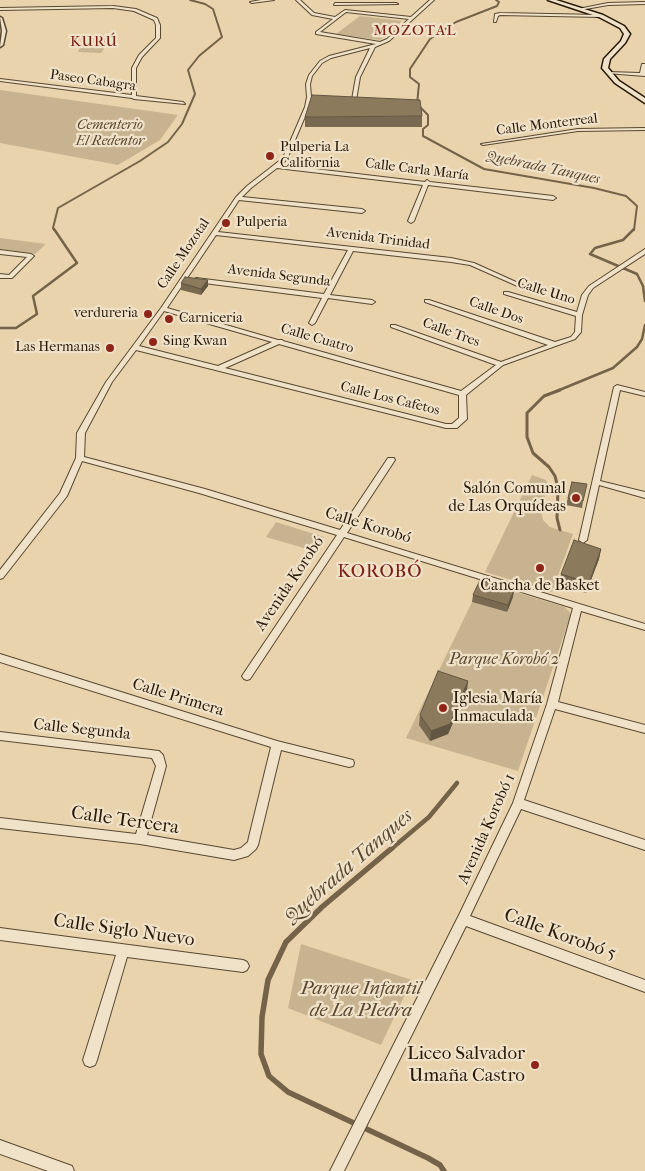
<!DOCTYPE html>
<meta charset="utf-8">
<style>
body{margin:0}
canvas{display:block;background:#e8d3ac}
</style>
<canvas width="645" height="1171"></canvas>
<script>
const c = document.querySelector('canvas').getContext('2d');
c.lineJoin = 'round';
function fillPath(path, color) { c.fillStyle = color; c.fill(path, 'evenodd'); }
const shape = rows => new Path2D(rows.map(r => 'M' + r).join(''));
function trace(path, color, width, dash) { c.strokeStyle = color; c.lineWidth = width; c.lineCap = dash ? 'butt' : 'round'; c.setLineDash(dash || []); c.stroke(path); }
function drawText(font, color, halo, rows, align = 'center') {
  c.font = font + ' "IM FELL French Canon",serif'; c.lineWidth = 4.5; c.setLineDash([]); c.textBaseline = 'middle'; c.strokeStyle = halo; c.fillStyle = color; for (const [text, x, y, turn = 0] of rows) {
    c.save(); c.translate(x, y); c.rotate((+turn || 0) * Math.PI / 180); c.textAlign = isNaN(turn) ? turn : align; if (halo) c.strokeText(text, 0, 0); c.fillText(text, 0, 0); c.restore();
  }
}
const green = shape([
 [360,16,402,21,380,40,336,34],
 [86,34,114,35,101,53,78,52],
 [0,90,178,115,160,140,118,165,0,143],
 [0,238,46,244,35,254,0,249],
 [532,475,546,480,548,485,541,512,543,520,550,527,573,534,552,592,485,572],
 [276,522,324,537,314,551,266,537],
 [515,592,565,607,571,614,518,771,406,738,472,602,507,612],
 [301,944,412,980,381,1045,288,1008]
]);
const streamFar4 = shape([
 [496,0,499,2,497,6,456,22,430,39,410,69,410,77,419,84,417,104,428,115,428,125,423,129,423,136,484,169,594,188,626,196,637,206,634,230],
 [54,230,53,228,58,208,140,161,168,142,182,124,195,94,188,70,199,56,222,37,213,9,205,4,190,0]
]);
const streamFar3 = shape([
 [634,229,623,240,595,248,590,254,637,274,643,286,645,301],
 [0,328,16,328,37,314,33,296,77,263,54,229],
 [557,391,613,368,637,347,642,339,645,325]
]);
const streamFar2 = shape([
 [560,530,557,518,558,488,555,476,549,467,533,453,527,437,527,413,544,396,560,390]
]);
const streamFar1 = shape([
 [390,850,429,817,457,783]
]);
const stream = shape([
 [392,848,322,907,286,942,268,980,262,1017,261,1054,269,1076,288,1092,428,1158,440,1165,444,1171]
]);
const minor = shape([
 [261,0,274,0,252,3,250,2,261,0],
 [296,0,300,0,314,13,335,17,345,10,411,17,430,0,434,0,389,41,375,47,360,77,355,106,351,105,356,77,370,48,331,58,322,63,312,76,310,84,311,97,309,107,287,159,281,165,425,182,427,180,430,182,553,196,556,198,553,200,428,185,414,221,411,223,408,221,423,185,277,168,251,188,242,197,362,209,365,211,362,213,239,200,218,232,451,258,474,263,536,291,531,292,470,265,451,262,353,251,330,295,372,300,375,302,372,304,328,298,315,323,312,325,309,323,322,298,196,282,193,280,196,278,324,294,348,250,216,235,167,308,278,340,282,340,283,341,461,391,496,365,391,327,391,325,395,325,501,362,548,345,425,302,425,300,429,300,555,342,571,337,575,332,576,316,504,294,504,292,508,292,577,312,582,295,589,286,645,249,645,254,593,288,588,295,582,315,581,332,575,339,503,365,466,395,467,419,457,428,446,428,136,350,112,382,85,433,84,457,205,489,340,530,388,458,394,458,395,460,347,533,645,624,645,630,581,611,558,702,645,725,645,733,555,709,524,800,645,840,645,850,521,809,470,916,645,980,645,992,466,926,344,1171,330,1171,459,915,513,803,547,704,573,608,344,537,250,679,247,680,244,679,242,676,244,673,337,535,199,493,82,461,67,496,3,578,0,579,0,570,60,493,76,458,77,433,106,382,161,308,236,197,247,186,283,158,305,107,307,97,306,84,309,75,320,61,329,56,376,44,316,34,316,32,333,19,312,15,296,0],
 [346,12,409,19,387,39,380,42,320,32,346,12],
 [164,311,272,342,218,366,139,346,164,311],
 [279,344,459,395,459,418,452,424,446,424,225,368,279,344],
 [645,2,645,4,608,5,580,10,578,9,608,3,645,2],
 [335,3,396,3,398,4,334,5,335,3],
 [113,6,136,9,157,18,160,25,160,38,142,57,136,68,136,96,183,102,185,104,134,99,132,98,0,81,0,79,132,95,132,68,139,55,156,38,156,25,154,20,134,11,113,8,0,10,0,8,113,6],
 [500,13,601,15,603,16,601,17,500,15,498,16,496,22,494,22,495,14,500,13],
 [642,64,645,64,645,76,606,73,608,72,640,73,642,64],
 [645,128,645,130,578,131,483,145,481,144,578,129,645,128],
 [0,250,31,254,34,256,12,278,0,278,0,274,9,275,27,257,0,254,0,250],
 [617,385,645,392,645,396,620,390,600,481,645,492,645,498,599,485,587,540,583,543,579,540,614,387,617,385],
 [0,654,277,741,353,760,354,763,353,766,349,767,281,750,258,845,256,849,248,856,234,860,140,844,0,828,0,818,136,834,156,766,152,758,0,740,0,732,159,751,163,755,166,766,147,835,234,850,241,848,248,842,249,837,271,747,0,662,0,654],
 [0,928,243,960,247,962,249,966,247,970,243,972,127,957,97,1060,95,1065,90,1067,85,1065,83,1060,116,955,0,940,0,928],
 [0,1140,72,1166,74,1171,48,1171,0,1154,0,1140]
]);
const tertiary = shape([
 [0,17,2,18,6,31,3,45,0,47,2,31,0,17]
]);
const secondary = shape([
 [548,0,556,0,603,15,624,26,630,34,625,43,610,59,608,68,619,81,645,98,645,103,615,83,602,68,604,59,621,41,624,34,620,28,599,17,548,0]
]);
const wall = shape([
 [422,116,422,127,305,127,305,117],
 [208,280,208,286,201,295,181,290,181,283],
 [572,482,583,501,582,508,566,505],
 [601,549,599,559,586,593,559,585,561,574],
 [514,590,513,597,507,612,472,602,473,595],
 [467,691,448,734,430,741,419,725,420,715]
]);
const shadedWall = shape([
 [208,280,208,286,201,295,201,289],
 [601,549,599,559,586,593,589,583],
 [514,590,513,597,507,612,508,605],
 [468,681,467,691,448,734,430,741,431,731]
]);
const building = shape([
 [312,95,420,100,422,116,305,117,312,95],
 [185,277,208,280,201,289,181,283,185,277],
 [572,482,587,484,583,501,568,498,572,482],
 [574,540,601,549,589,583,561,574,574,540],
 [480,580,514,590,508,605,473,595,480,580],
 [438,671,468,681,450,724,431,731,420,715,438,671]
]);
const markers = [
 [270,156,5,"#8f2418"],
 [226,223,5,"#8f2418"],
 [148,314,5,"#8f2418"],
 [169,319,5,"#8f2418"],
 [153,342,5,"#8f2418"],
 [110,348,5,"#8f2418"],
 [576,498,5,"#8f2418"],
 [540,568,5,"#8f2418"],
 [443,708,5,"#8f2418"],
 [535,1065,5,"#8f2418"]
];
const farStreetnames = [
 ["Paseo Cabagra",93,81,8],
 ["Calle Monterreal",547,125,-7],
 ["Calle Carla María",417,170,7],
 ["Avenida Trinidad",378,239,7],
 ["Calle Mozotal",184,254,-56],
 ["Avenida Segunda",279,276,7],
 ["Calle Uno",546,292,17],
 ["Calle Dos",496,311,19],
 ["Calle Tres",451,333,20],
 ["Calle Cuatro",317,339,16],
 ["Calle Los Cafetos",390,399,14]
];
const farParknames = [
 ["Cementerio",110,126],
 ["El Redentor",110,142]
];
const farPoinames = [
 ["Pulperia La",280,148],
 ["California",280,164],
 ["Pulperia",236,223],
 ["verdureria",138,314,"right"],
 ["Carniceria",179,319],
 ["Sing Kwan",163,342],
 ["Las Hermanas",100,348,"right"]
];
const farNeighbourhoodnames = [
 ["MOZOTAL",415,31],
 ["KURÚ",94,42]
];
const farWaternames = [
 ["Quebrada Tanques",543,168,12]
];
const poiNames = [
 ["Salón Comunal",566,489],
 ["de Las Orquídeas",566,507],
 ["Cancha de Basket",540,586,"center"],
 ["Iglesia María",453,699,"left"],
 ["Inmaculada",453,717,"left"]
];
const streetNames = [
 ["Calle Korobó",368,526,17],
 ["Avenida Korobó",290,584,-56],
 ["Calle Primera",178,698,17],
 ["Calle Segunda",82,730,6],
 ["Avenida Korobó 1",487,829,-66]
];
const parkNames = [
 ["Parque Korobó 2",504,660]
];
const neighbourhoodNames = [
 ["KOROBÓ",380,573]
];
const nearStreetnames = [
 ["Calle Tercera",125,821,8],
 ["Calle Siglo Nuevo",124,931,8],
 ["Calle Korobó 5",560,935,20]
];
const nearParknames = [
 ["Parque Infantil",361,989],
 ["de La PIedra",361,1011]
];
const nearPoinames = [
 ["Liceo Salvador",525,1054],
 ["Umaña Castro",525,1076]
];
const nearWaternames = [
 ["Quebrada Tanques",349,867,-41]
];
fillPath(green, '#c8b390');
trace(streamFar4, '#756349', 2);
trace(streamFar3, '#756349', 2.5);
trace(streamFar2, '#756349', 3);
trace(streamFar1, '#756349', 4.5);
trace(stream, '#756349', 5.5);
trace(minor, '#594831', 2);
trace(tertiary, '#594831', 3);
trace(secondary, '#291908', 3);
fillPath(minor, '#f0e2c9');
fillPath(tertiary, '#f0e2c9');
fillPath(secondary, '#f0e2c9');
fillPath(wall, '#786950');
fillPath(shadedWall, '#625541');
fillPath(building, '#8c7a5d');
trace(building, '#625541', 1);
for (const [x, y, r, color] of markers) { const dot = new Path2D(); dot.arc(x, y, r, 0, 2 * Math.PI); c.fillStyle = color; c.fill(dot); trace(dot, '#f0e2c9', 2); }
drawText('14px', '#291908', '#f0e2c9', farStreetnames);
drawText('italic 14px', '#594731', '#f0e2c9', farParknames);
drawText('14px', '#291908', '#f0e2c9', farPoinames, 'left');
c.letterSpacing = '1px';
drawText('15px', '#7a1f14', '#f0e2c9', farNeighbourhoodnames);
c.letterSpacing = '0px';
drawText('italic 15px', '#5b4a33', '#f0e2c9', farWaternames);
drawText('16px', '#291908', '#f0e2c9', poiNames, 'right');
drawText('16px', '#291908', '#f0e2c9', streetNames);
drawText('italic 16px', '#594731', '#f0e2c9', parkNames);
c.letterSpacing = '1px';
drawText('18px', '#7a1f14', '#f0e2c9', neighbourhoodNames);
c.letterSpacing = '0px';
drawText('19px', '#291908', '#f0e2c9', nearStreetnames);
drawText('italic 19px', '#594731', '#f0e2c9', nearParknames);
drawText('19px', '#291908', '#f0e2c9', nearPoinames, 'right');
drawText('italic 21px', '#5b4a33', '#f0e2c9', nearWaternames);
</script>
